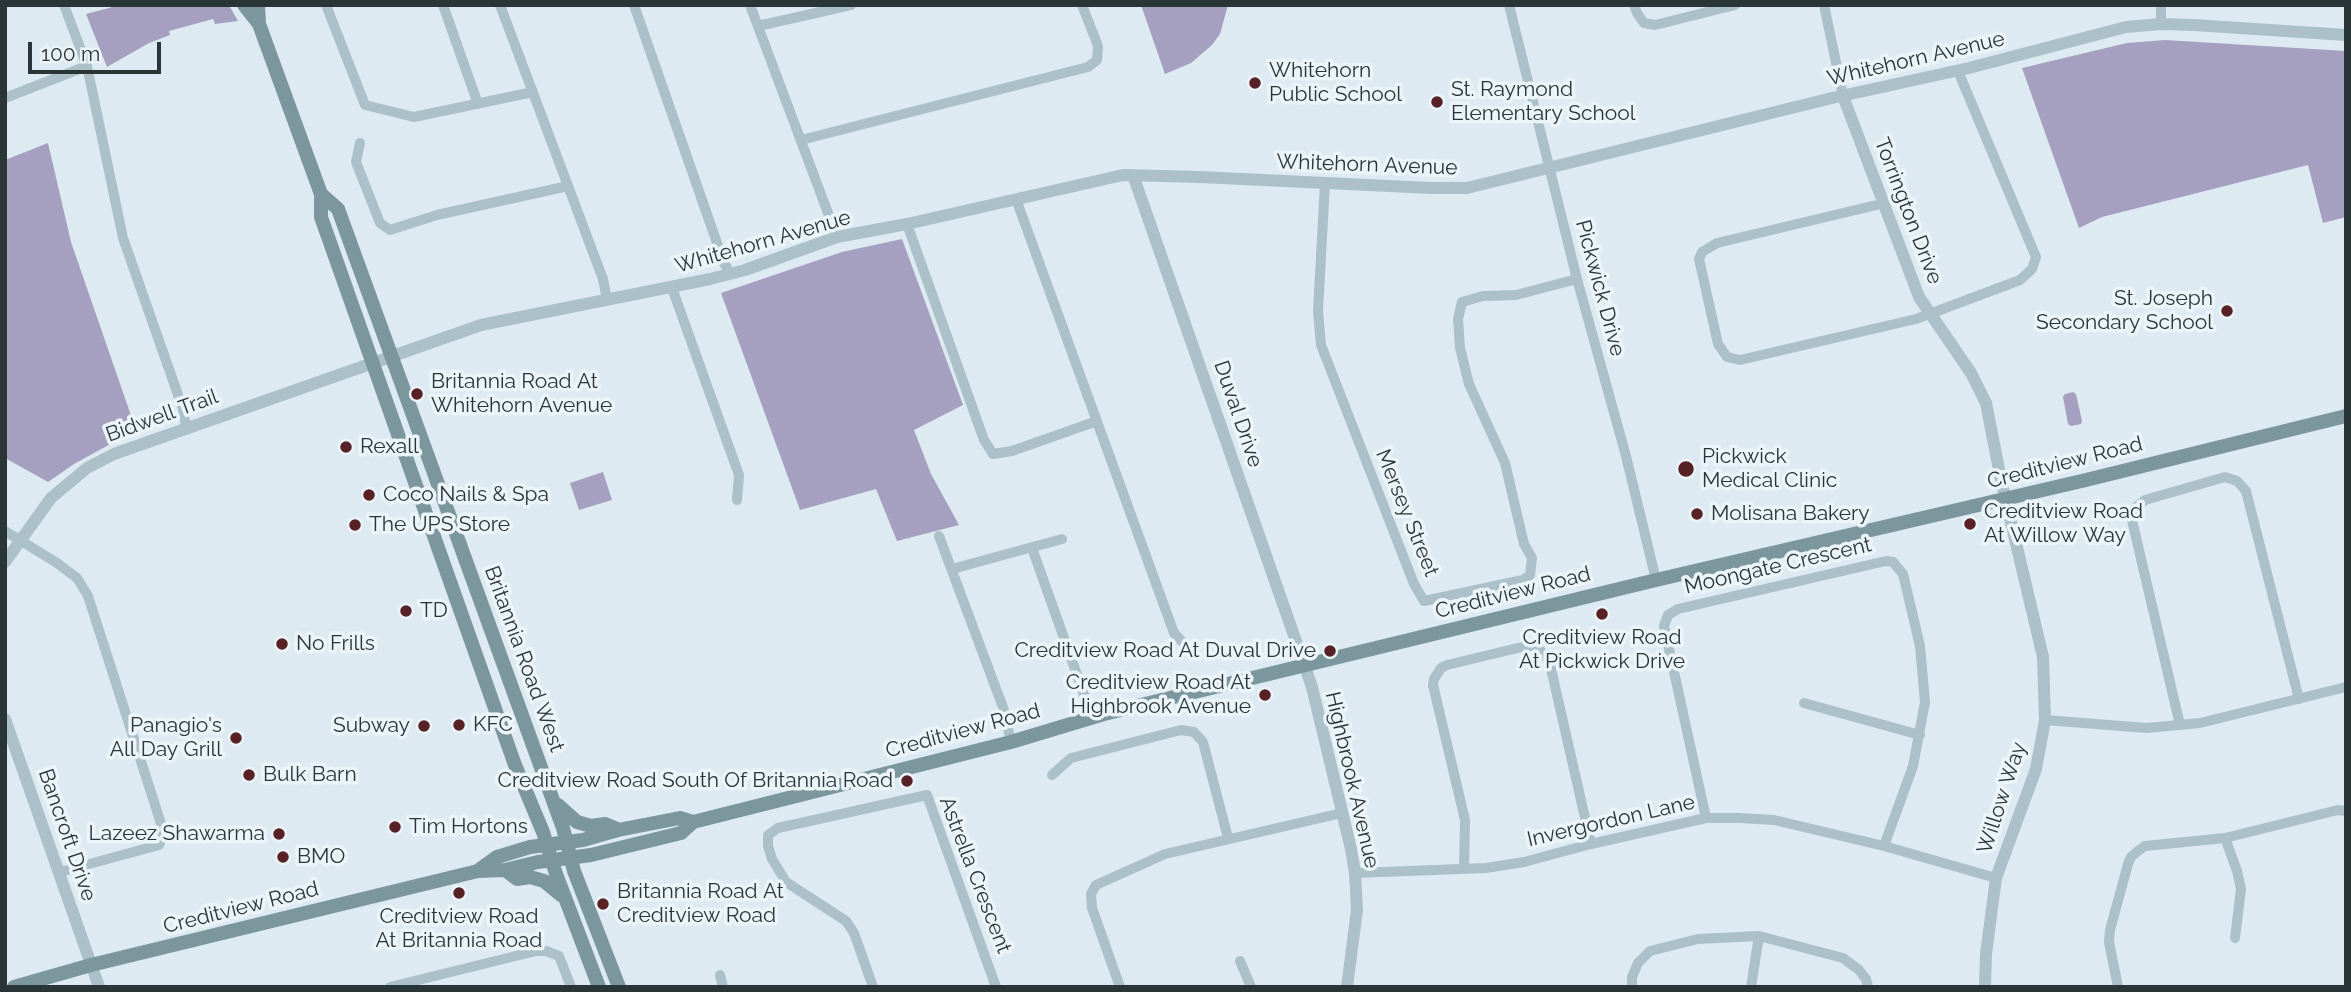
<!DOCTYPE html>
<style>
body{margin:0}
#map{position:relative;width:2351px;height:992px;overflow:hidden;background:#deeaf1;font-family:Raleway,sans-serif}
canvas{display:block}
.frame{position:absolute;inset:0;border:7px solid #2a3537;pointer-events:none}
.scale{position:absolute;left:28px;top:42px;width:133px;height:32px;box-sizing:border-box;border:4px solid #2a3537;border-top:0;padding-left:9px;font-size:21px;line-height:24px;white-space:nowrap;color:#2a3537;-webkit-text-stroke:5px #ebf4f9;paint-order:stroke}
</style>
<div id="map">
<canvas width="2351" height="992"></canvas>
<div class="frame"></div>
<div class="scale">100 m</div>
</div>
<script>
const c = document.querySelector('canvas').getContext('2d');
c.lineJoin = 'round';
function fillPath(path, color) { c.fillStyle = color; c.fill(path, 'evenodd'); }
const shape = rows => new Path2D(rows.map(r => 'M' + r).join(''));
function trace(path, color, width, dash) { c.strokeStyle = color; c.lineWidth = width; c.lineCap = dash ? 'butt' : 'round'; c.setLineDash(dash || []); c.stroke(path); }
function drawText(font, color, halo, rows, align = 'center') {
  c.font = font + ' Raleway,sans-serif'; c.lineWidth = 7; c.setLineDash([]); c.textBaseline = 'middle'; c.strokeStyle = halo; c.fillStyle = color; for (const [text, x, y, turn = 0] of rows) {
    c.save(); c.translate(x, y); c.rotate((+turn || 0) * Math.PI / 180); c.textAlign = isNaN(turn) ? turn : align; if (halo) c.strokeText(text, 0, 0); c.fillText(text, 0, 0); c.restore();
  }
}
const green = shape([
 [120,5,229,5,238,21,215,24,213,19,169,31,170,35,149,43,107,67,86,14],
 [1141,5,1228,5,1220,34,1212,45,1191,63,1165,74],
 [2165,40,2346,51,2346,217,2323,223,2308,165,2102,217,2079,228,2022,68,2127,43],
 [48,143,71,242,136,430,74,464,48,482,5,458,5,160],
 [902,239,963,405,914,430,931,474,959,525,897,541,876,489,800,510,721,293,842,252],
 [2073,392,2076,394,2082,421,2081,424,2071,426,2068,424,2063,397,2065,394],
 [603,472,612,500,579,510,570,483]
]);
const minor = shape([
 [64,5,87,66,123,238,183,409,186,427],
 [326,5,365,105,414,117,533,92],
 [443,5,478,104],
 [500,5,603,279,607,300],
 [634,5,724,263,731,274],
 [750,5,837,237],
 [1509,5,1577,279,1626,456,1656,580],
 [1634,5,1637,13,1644,23,1655,25,1735,5],
 [1824,5,1843,96],
 [2161,5,2161,24],
 [758,26,851,5],
 [5,98,87,66],
 [801,140,1088,67,1097,60,1098,46,1082,5],
 [360,143,356,162,380,223,390,230,437,215,568,186],
 [1325,183,1318,311,1321,345,1414,584,1424,601,1523,580,1530,575,1532,558,1524,544,1505,463,1469,384,1460,348,1458,319,1462,302,1483,296,1516,295,1577,279],
 [1016,199,1174,633,1191,651],
 [1885,203,1717,243,1702,252,1699,259,1718,344,1727,357,1740,360,1916,319,2020,280,2032,269,2036,257,1958,71],
 [907,224,984,440,993,454,1012,451,1097,421],
 [672,288,739,475,737,500],
 [5,531,57,563,77,578,88,596,164,833,159,845,60,872],
 [939,536,1004,710,1011,742],
 [1032,548,1092,717],
 [952,569,1062,539],
 [1804,703,1920,735],
 [2045,720,2147,728,2200,723,2346,687],
 [2180,725,2131,516,2135,508,2145,500,2225,477,2237,481,2246,491,2299,699],
 [1052,775,1071,758,1181,730,1194,732,1203,742,1228,838],
 [1706,818,1664,626,1668,615,1678,609,1886,561,1893,562,1903,574,1920,646,1925,702,1913,766,1884,846],
 [2225,838,2237,871,2241,889,2235,938],
 [1464,869,1465,820,1433,685,1434,679,1441,668,1447,665,1526,646,1533,646,1538,648,1549,660,1591,844],
 [1355,873,1486,868,1524,862,1591,844,1706,818,1739,818,1774,820,1884,846,1996,878],
 [1240,961,1251,987],
 [720,975,723,987],
 [390,987,536,951,546,951,559,956,571,987],
 [873,987,854,933,846,921,786,882,772,859,768,846,768,835,778,828,927,795,996,987],
 [1120,987,1092,908,1091,894,1096,885,1165,854,1342,813],
 [1632,987,1632,977,1638,963,1650,951,1698,939,1759,936,1843,958,1859,970,1866,979,1868,987],
 [1751,987,1759,936],
 [2118,987,2109,942,2110,930,2128,864,2131,857,2138,851,2145,846,2225,838,2338,810,2346,811]
]);
const tertiary = shape([
 [1843,96,1919,297,1971,373,1986,403,2001,480,2043,657,2045,720,2036,769,1996,878,1986,954,1985,987],
 [1133,175,1312,687,1351,849,1355,873,1357,910,1347,987],
 [5,562,51,498,87,468,114,454,481,325,710,279,745,270,837,237,907,224,1123,175,1200,177,1431,188,1467,188,1832,98,1969,68,2126,27,2161,24,2194,25,2346,35],
 [5,719,99,987]
]);
const secondary = shape([
 [244,5,259,24],
 [258,5,259,24,321,194,321,217,515,765,543,832,556,874,599,987],
 [321,194,338,209,563,828,574,871,619,987],
 [558,805,577,822,591,826,605,824,617,829],
 [479,870,497,857,530,847,583,840,618,830,680,818,693,822],
 [505,870,517,879,530,877,544,881,561,895],
 [14,987,91,965,478,871,505,870,538,862,591,855,681,833,693,822,1011,742,1104,714,1656,580,2086,480,2346,416]
]);
const markers = [
 [1255,83,7,"#572126"],
 [1437,102,7,"#572126"],
 [2227,311,7,"#572126"],
 [417,394,7,"#572126"],
 [346,447,7,"#572126"],
 [1686,469,9,"#572126"],
 [369,495,7,"#572126"],
 [1697,514,7,"#572126"],
 [1970,524,7,"#572126"],
 [355,525,7,"#572126"],
 [406,611,7,"#572126"],
 [1602,614,7,"#572126"],
 [282,644,7,"#572126"],
 [1330,651,7,"#572126"],
 [1265,695,7,"#572126"],
 [459,725,7,"#572126"],
 [424,726,7,"#572126"],
 [236,738,7,"#572126"],
 [249,775,7,"#572126"],
 [907,781,7,"#572126"],
 [395,827,7,"#572126"],
 [279,834,7,"#572126"],
 [283,857,7,"#572126"],
 [459,893,7,"#572126"],
 [603,904,7,"#572126"]
];
const streetNames = [
 ["Whitehorn Avenue",1916,59,-13],
 ["Whitehorn Avenue",1367,165,2],
 ["Torrington Drive",1908,211,69],
 ["Whitehorn Avenue",763,242,-16],
 ["Pickwick Drive",1600,288,75],
 ["Duval Drive",1238,414,71],
 ["Bidwell Trail",162,416,-20],
 ["Creditview Road",2065,463,-14],
 ["Mersey Street",1407,513,68],
 ["Moongate Crescent",1778,566,-13],
 ["Creditview Road",1513,593,-14],
 ["Britannia Road West",524,659,70],
 ["Creditview Road",963,731,-15],
 ["Highbrook Avenue",1352,780,77],
 ["Willow Way",2002,798,-72],
 ["Invergordon Lane",1611,821,-13],
 ["Bancroft Drive",67,835,71],
 ["Astrella Crescent",975,875,69],
 ["Creditview Road",241,908,-14]
];
const poiNames = [
 ["Whitehorn",1269,71],
 ["Public School",1269,95],
 ["St. Raymond",1451,90],
 ["Elementary School",1451,114],
 ["St. Joseph",2213,299,"right"],
 ["Secondary School",2213,323,"right"],
 ["Britannia Road At",431,382],
 ["Whitehorn Avenue",431,406],
 ["Rexall",360,447],
 ["Pickwick",1702,457],
 ["Medical Clinic",1702,481],
 ["Coco Nails & Spa",383,495],
 ["Creditview Road",1984,512],
 ["At Willow Way",1984,536],
 ["Molisana Bakery",1711,514],
 ["The UPS Store",369,525],
 ["TD",420,611],
 ["Creditview Road",1602,638,"center"],
 ["At Pickwick Drive",1602,662,"center"],
 ["No Frills",296,644],
 ["Creditview Road At Duval Drive",1316,651,"right"],
 ["Creditview Road At",1251,683,"right"],
 ["Highbrook Avenue",1251,707,"right"],
 ["KFC",473,725],
 ["Panagio's",222,726,"right"],
 ["All Day Grill",222,750,"right"],
 ["Subway",410,726,"right"],
 ["Bulk Barn",263,775],
 ["Creditview Road South Of Britannia Road",893,781,"right"],
 ["Tim Hortons",409,827],
 ["Lazeez Shawarma",265,834,"right"],
 ["BMO",297,857],
 ["Britannia Road At",617,892],
 ["Creditview Road",617,916],
 ["Creditview Road",459,917,"center"],
 ["At Britannia Road",459,941,"center"]
];
fillPath(green, '#a59fc0');
trace(minor, '#abc0c9', 10);
trace(tertiary, '#abc0c9', 12);
trace(secondary, '#7c969d', 14);
for (const [x, y, r, color] of markers) { const dot = new Path2D(); dot.arc(x, y, r, 0, 2 * Math.PI); c.fillStyle = color; c.fill(dot); trace(dot, '#ebf4f9', 2.5); }
drawText('21px', '#2a3537', '#ebf4f9', streetNames);
drawText('21px', '#2a3537', '#ebf4f9', poiNames, 'left');
</script>
